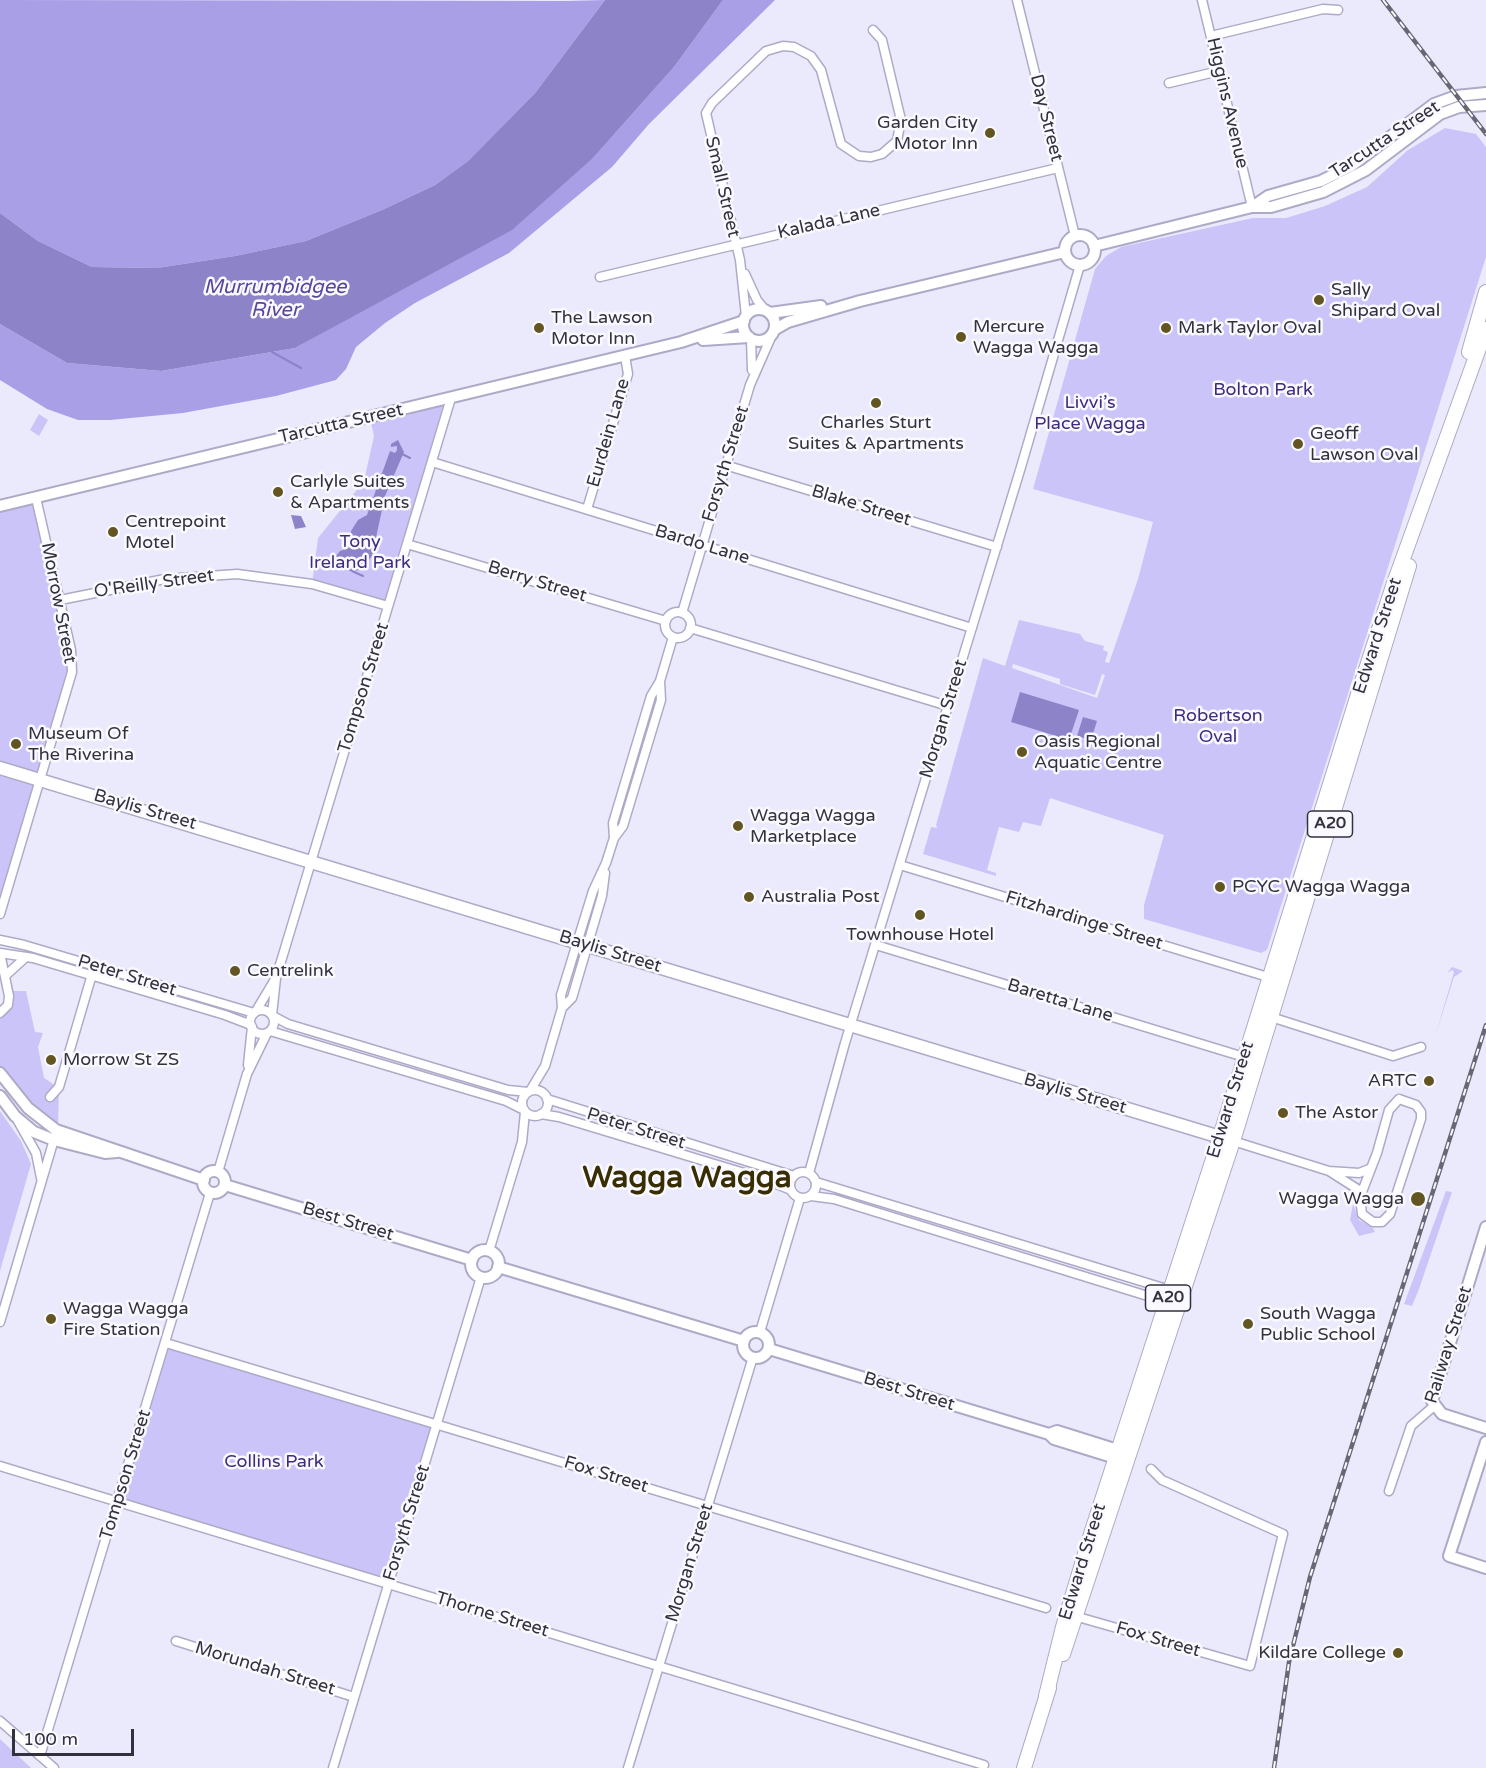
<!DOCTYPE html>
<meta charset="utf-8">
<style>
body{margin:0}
#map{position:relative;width:1486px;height:1768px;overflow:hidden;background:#ebeafd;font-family:"Varela Round",sans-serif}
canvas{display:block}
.scale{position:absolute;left:12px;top:1729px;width:122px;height:27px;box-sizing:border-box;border:3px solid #32313d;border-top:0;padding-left:8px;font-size:18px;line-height:21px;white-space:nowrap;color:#32313d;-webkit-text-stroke:4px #f9f9ff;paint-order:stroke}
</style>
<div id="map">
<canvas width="1486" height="1768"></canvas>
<div class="scale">100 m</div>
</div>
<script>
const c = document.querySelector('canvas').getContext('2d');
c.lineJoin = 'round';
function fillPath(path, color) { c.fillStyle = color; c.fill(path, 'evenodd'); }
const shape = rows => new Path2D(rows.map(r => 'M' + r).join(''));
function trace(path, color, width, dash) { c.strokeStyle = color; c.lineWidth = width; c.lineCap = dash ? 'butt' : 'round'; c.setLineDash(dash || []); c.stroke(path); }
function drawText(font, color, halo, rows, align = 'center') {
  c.font = font + ' "Varela Round",sans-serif'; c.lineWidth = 5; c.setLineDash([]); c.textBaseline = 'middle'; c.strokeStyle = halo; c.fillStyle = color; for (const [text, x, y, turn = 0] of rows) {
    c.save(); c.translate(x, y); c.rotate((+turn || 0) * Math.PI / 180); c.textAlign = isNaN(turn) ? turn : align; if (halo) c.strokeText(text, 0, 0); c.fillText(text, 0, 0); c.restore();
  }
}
const green = shape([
 [1445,128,1476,134,1486,147,1486,257,1267,950,1261,953,1144,919,1144,905,1164,835,1050,798,1041,826,1023,822,1019,832,999,827,987,870,996,873,996,876,923,854,931,827,937,828,936,825,983,658,1005,666,1019,620,1080,634,1085,641,1104,646,1103,650,1108,652,1105,662,1109,663,1138,579,1153,522,1033,489,1095,269,1106,256,1121,247,1253,218,1286,218,1325,206,1367,187,1408,150],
 [1013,664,1060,679,1060,684,1095,695,1102,674,1105,675,1097,698,1012,668],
 [451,399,388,606,312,584,318,538,364,481,374,436,370,418],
 [39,414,48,420,39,436,30,430],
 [36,498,72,661,0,914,0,506],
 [1452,967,1463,971,1454,977,1435,1037,1454,972,1452,970,1447,973],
 [10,991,26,991,35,1032,43,1033,38,1047,44,1078,59,1088,58,1129,38,1116,0,1071,0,1014],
 [0,1111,21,1141,31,1164,0,1271],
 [1446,1191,1452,1192,1419,1289,1412,1306,1404,1304],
 [1353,1204,1359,1220,1373,1228,1375,1232,1359,1236,1350,1220],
 [166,1343,437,1425,389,1584,119,1502],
 [0,1739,31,1768,0,1768]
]);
const forest = shape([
 [0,0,566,1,605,0,535,93,468,161,435,185,382,210,306,241,235,256,157,268,92,267,38,241,0,213],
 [723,0,775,0,649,124,612,167,509,253,415,303,385,323,356,347,346,369,336,380,276,396,183,413,110,420,78,420,47,409,0,380,0,324,67,363,161,371,295,348,365,309,594,157,674,67]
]);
const water = shape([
 [605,0,723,0,674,67,594,157,512,230,295,348,161,371,67,363,0,324,0,213,38,241,92,267,157,268,235,256,306,241,382,210,435,185,468,161,535,93],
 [398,440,404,452,385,496,372,556,360,570,350,571,340,568,336,556,340,551,351,547,351,531,358,520,367,515,390,451,395,453,397,450,397,446,391,447,391,444],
 [291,515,301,516,306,527,295,529],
 [1020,692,1079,710,1069,740,1011,722],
 [1083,717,1097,721,1091,740,1077,736]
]);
const stream = shape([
 [272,352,301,368],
 [402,454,410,458],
 [352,571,363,576]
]);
const minor = shape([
 [1017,0,1075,236],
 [1202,0,1252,207],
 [1211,36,1323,9,1338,10],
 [1169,83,1219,71],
 [745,274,757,300,765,310],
 [600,277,1058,168],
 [746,316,740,260,706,113,712,103,766,51,783,46,794,47,811,56,821,70,841,144,859,156,871,157,882,154,897,141,901,120,882,40,873,30],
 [751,339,752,370],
 [432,462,972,628],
 [725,465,997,547],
 [587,509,628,374,625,356],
 [407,544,666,621],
 [60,600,165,579,237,574,312,584,388,606],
 '665 625a13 13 0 1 1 26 0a13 13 0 1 1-26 0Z',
 [682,613,750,385,772,335],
 [690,628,948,706],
 [614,838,613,823,651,696,660,681,673,637],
 [900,865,1268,977],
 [0,914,72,672,71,650,36,498],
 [0,940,24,945,254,1013],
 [876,945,1244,1057],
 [0,953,33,958,225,1015,251,1025],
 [0,953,9,996,8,1005,0,1013],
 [5,976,26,957],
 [562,1008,572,998,602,896,605,873],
 '250 1022a12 12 0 1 1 24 0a12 12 0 1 1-24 0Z',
 [256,1011,274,981],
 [272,1015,276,978,451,398],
 [273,1016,288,1024,508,1090,528,1092],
 [1271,1017,1393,1056,1421,1047],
 [270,1031,506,1101,524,1110],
 [248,1065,252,1027],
 '522 1103a13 13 0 1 1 26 0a13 13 0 1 1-26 0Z',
 [530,1091,545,1066,562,1008,561,995,593,891,606,863,614,838,623,826,661,700,660,681],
 [50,1097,59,1087,93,971],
 [547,1099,794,1176],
 [1399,1099,1416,1105,1421,1112,1421,1119,1390,1214,1382,1222,1373,1222,1362,1214,1360,1197,1377,1153,1389,1110,1399,1099],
 [541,1114,559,1117,764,1179,791,1190],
 [18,1121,36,1153,41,1178],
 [1233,1141,1329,1171,1359,1173,1369,1169],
 [1329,1171,1362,1192],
 '790 1185a13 13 0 1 1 26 0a13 13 0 1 1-26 0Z',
 [218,1172,247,1074,267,1033],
 [809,1173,845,1043,1021,467,1080,265],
 [816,1182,1170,1290],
 [811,1196,834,1199,1167,1302],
 [489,1251,522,1142,525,1112],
 [0,1322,55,1136],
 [760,1332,800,1198],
 [166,1343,1046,1608],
 [0,1466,984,1765],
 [1389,1491,1411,1426,1434,1406],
 [1071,1615,1250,1666,1283,1534,1162,1480,1151,1469],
 [176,1641,354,1697],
 [0,1721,54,1768],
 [40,1756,210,1193],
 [333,1768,481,1277],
 [628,1768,753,1357]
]);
const tertiary = shape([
 [1252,207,1268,196,1321,181,1351,166,1434,104,1456,96,1486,93],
 '1065 250a15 15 0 1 1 30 0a15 15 0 1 1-30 0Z',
 [1094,246,1252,207,1271,207,1323,192,1366,170,1440,114,1459,107,1486,105],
 '743 325a16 16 0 1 1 32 0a16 16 0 1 1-32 0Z',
 [770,313,821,306],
 [774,330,788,322,860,301,1065,252],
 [703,340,749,337],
 [0,506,681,342,744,321],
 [0,1073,28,1108,56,1130,204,1180],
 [0,1096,15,1116,34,1132,54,1140,105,1153,117,1152],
 '203 1182a11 11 0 1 1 22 0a11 11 0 1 1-22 0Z',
 [225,1185,472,1260],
 [1486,1227,1432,1401,1442,1414,1486,1428],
 '471 1264a14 14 0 1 1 28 0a14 14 0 1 1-28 0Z',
 [498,1267,744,1341],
 '743 1345a13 13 0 1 1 26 0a13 13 0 1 1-26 0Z',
 [769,1349,1049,1434,1054,1439,1122,1460],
 [1049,1434,1057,1431,1124,1452],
 [1486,1442,1449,1556,1486,1568]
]);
const secondary = shape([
 [0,768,1220,1137]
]);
const trunk = shape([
 [1469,352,1486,292],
 [1063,1654,1233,1141,1409,566],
 [1046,1696,1063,1627,1091,1534,1214,1156,1360,688,1393,586,1486,329],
 [1024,1768,1049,1688]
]);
const rail = shape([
 [1383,0,1486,134],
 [1274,1768,1289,1662,1310,1577,1486,1025]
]);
const markers = [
 [990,133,6,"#635521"],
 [1319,300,6,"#635521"],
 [539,328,6,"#635521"],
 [1166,328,6,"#635521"],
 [961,337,6,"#635521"],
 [876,403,6,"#635521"],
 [1298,444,6,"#635521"],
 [278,492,6,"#635521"],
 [113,532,6,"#635521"],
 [16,744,6,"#635521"],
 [1022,752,6,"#635521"],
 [738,826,6,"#635521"],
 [1220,887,6,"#635521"],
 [749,897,6,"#635521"],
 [920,915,6,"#635521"],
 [235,971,6,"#635521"],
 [51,1060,6,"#635521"],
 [1429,1081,6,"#635521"],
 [1283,1113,6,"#635521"],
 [1418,1199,8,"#635521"],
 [51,1319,6,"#635521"],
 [1248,1324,6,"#635521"],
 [1398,1653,6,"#635521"]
];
const shields = [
 [1330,824,45],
 [1168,1298,45]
];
const shieldNames = [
 ["A20",1330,824],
 ["A20",1168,1298]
];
const streetNames = [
 ["Higgins Avenue",1227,103,77],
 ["Day Street",1046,118,76],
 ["Tarcutta Street",1385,140,-33],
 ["Small Street",722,187,77],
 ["Kalada Lane",829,222,-13],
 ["Tarcutta Street",341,424,-13],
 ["Eurdein Lane",609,433,-74],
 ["Forsyth Street",726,464,-73],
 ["Blake Street",861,506,17],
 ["Bardo Lane",702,545,17],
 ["Berry Street",537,582,17],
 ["O'Reilly Street",154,584,-8],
 ["Morrow Street",58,603,79],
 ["Edward Street",1378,636,-72],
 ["Tompson Street",364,688,-73],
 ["Morgan Street",944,719,-73],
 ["Baylis Street",145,810,16],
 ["Fitzhardinge Street",1084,921,17],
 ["Baylis Street",610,952,17],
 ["Peter Street",127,976,17],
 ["Baretta Lane",1060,1001,17],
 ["Baylis Street",1075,1094,16],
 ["Edward Street",1231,1100,-73],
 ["Peter Street",636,1129,17],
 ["Best Street",348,1222,17],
 ["Railway Street",1449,1345,-73],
 ["Best Street",909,1392,17],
 ["Tompson Street",126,1475,-73],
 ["Fox Street",606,1475,17],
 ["Forsyth Street",407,1523,-73],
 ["Edward Street",1083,1562,-73],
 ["Morgan Street",690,1563,-73],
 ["Thorne Street",492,1615,17],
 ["Fox Street",1158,1640,16],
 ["Morundah Street",265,1669,17]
];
const poiNames = [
 ["Garden City",978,123,"right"],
 ["Motor Inn",978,144,"right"],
 ["Sally",1331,290],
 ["Shipard Oval",1331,311],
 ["The Lawson",551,318],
 ["Motor Inn",551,339],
 ["Mercure",973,327],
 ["Wagga Wagga",973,348],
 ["Mark Taylor Oval",1178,328],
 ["Charles Sturt",876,423,"center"],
 ["Suites & Apartments",876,444,"center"],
 ["Geoff",1310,434],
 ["Lawson Oval",1310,455],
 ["Carlyle Suites",290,482],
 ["& Apartments",290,503],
 ["Centrepoint",125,522],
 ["Motel",125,543],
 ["Museum Of",28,734],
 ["The Riverina",28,755],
 ["Oasis Regional",1034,742],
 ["Aquatic Centre",1034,763],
 ["Wagga Wagga",750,816],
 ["Marketplace",750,837],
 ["PCYC Wagga Wagga",1232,887],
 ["Australia Post",761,897],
 ["Townhouse Hotel",920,935,"center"],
 ["Centrelink",247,971],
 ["Morrow St ZS",63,1060],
 ["ARTC",1417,1081,"right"],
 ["The Astor",1295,1113],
 ["Wagga Wagga",1404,1199,"right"],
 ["Wagga Wagga",63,1309],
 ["Fire Station",63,1330],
 ["South Wagga",1260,1314],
 ["Public School",1260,1335],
 ["Kildare College",1386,1653,"right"]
];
const parkNames = [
 ["Bolton Park",1263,390],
 ["Livvi’s",1090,403],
 ["Place Wagga",1090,424],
 ["Tony",360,542],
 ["Ireland Park",360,563],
 ["Robertson",1218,716],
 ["Oval",1218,737],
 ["Collins Park",274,1462]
];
const waterNames = [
 ["Murrumbidgee",275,288],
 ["River",275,311]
];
const townNames = [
 ["Wagga Wagga",687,1179]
];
fillPath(green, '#cac4f9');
fillPath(forest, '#a89fe6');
fillPath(water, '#8d83c8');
trace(stream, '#8d83c8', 2);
trace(minor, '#adaac7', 11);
trace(tertiary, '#adaac7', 14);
trace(secondary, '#adaac7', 15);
trace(trunk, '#adaac7', 16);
trace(minor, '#fff', 8);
trace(tertiary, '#fff', 10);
trace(secondary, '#fff', 12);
trace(trunk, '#fff', 14);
trace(rail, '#686775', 4.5);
trace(rail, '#f9f9ff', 2, [7]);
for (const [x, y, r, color] of markers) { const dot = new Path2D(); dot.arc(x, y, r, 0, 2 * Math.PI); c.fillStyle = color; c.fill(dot); trace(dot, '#f9f9ff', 2); }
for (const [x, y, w] of shields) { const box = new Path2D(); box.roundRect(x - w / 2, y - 13, w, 26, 4.5); c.fillStyle = '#f9f9ff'; c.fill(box); trace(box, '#32313d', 1.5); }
drawText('bold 16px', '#32313d', null, shieldNames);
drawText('18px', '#32313d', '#f9f9ff', streetNames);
drawText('18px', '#32313d', '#f9f9ff', poiNames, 'left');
drawText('18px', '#3f2b7d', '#f9f9ff', parkNames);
drawText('italic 20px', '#58469b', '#f9f9ff', waterNames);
drawText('bold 30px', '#392e03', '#f9f9ff', townNames);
</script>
